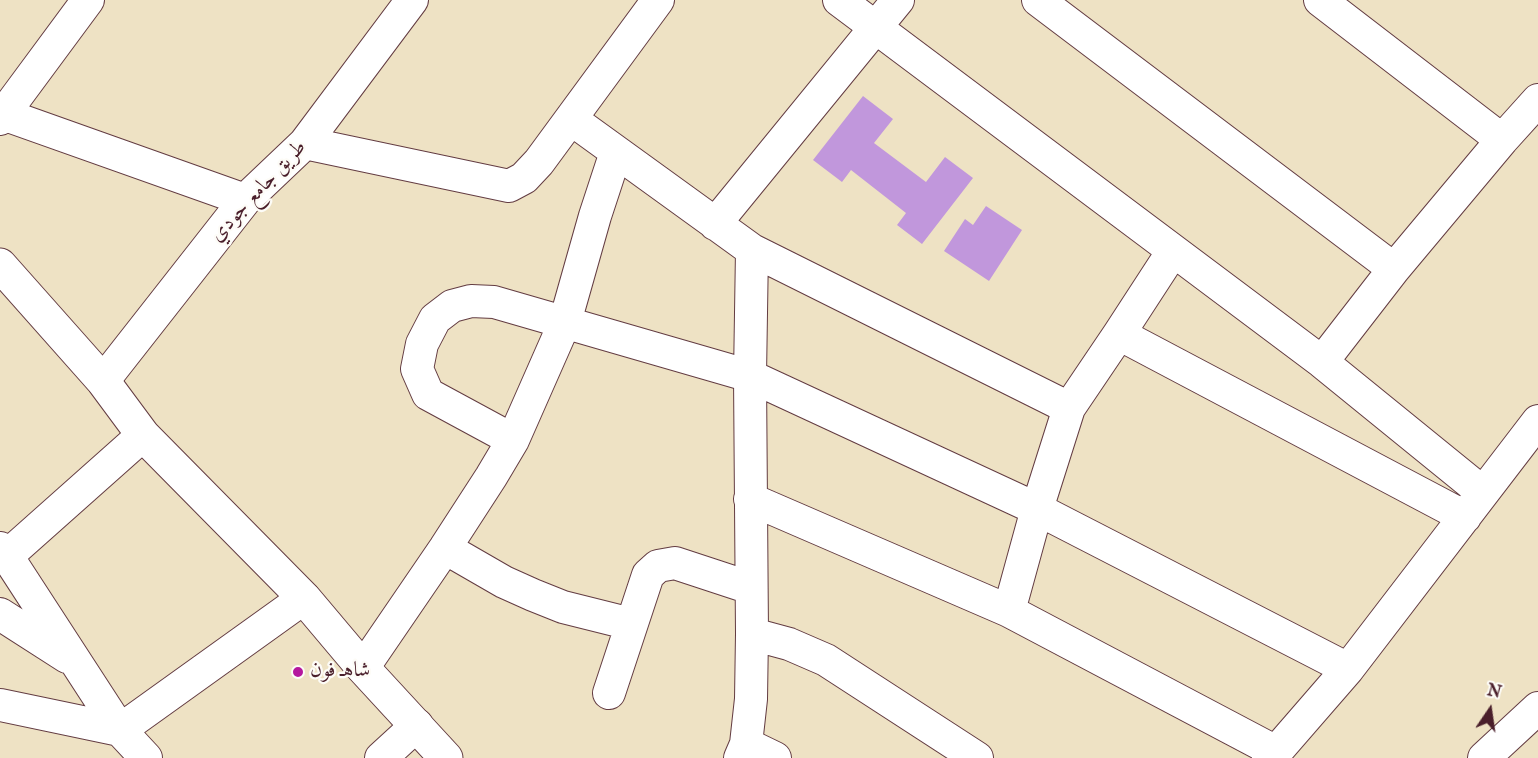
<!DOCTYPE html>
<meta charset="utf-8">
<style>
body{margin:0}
#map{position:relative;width:1538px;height:758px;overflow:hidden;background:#eee2c4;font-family:"IM FELL English",serif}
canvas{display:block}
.north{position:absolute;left:1460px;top:680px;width:60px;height:60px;-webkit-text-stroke:4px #fdfcf7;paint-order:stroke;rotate:13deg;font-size:16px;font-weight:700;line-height:24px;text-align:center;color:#4a1f2b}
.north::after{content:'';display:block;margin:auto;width:21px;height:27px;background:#4a1f2b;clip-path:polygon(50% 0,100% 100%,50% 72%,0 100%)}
</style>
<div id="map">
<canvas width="1538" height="758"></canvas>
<div class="north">N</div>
</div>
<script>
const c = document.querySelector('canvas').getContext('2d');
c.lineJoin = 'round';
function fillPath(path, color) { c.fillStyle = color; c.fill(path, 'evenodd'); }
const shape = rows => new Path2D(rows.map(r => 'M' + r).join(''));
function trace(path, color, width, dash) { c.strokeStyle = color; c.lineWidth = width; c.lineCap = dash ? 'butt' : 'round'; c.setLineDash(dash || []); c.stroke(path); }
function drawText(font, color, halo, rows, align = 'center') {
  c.font = font + ' "IM FELL English",Amiri,serif'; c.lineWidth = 4.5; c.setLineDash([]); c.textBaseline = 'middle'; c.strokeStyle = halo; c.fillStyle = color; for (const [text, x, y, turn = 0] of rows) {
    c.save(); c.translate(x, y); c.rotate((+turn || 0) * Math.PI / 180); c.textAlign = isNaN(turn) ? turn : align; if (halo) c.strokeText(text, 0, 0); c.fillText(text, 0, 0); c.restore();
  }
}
const building = shape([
 [863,96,893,119,874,143,926,182,945,157,973,178,922,244,897,225,906,213,851,170,842,182,813,160],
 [986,206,1022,230,989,281,944,251,965,219,973,225]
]);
const minor = shape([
 [839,0,1322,362,1482,492],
 [1038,0,1394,269],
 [1320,0,1502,140],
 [3,114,245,200],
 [0,119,88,0],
 [571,119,752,250,1069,408],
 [305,143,509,186,524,178,539,162,658,0],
 [715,224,898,0],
 [1119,334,1465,517],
 [1322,362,1394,269,1502,140,1538,100],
 [103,381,245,200,305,143,412,0],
 [513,440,428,394,417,369,422,344,435,319,452,306,471,301,494,302,750,376,1037,509,1348,669],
 [750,499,1009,611,1276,752],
 [0,548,7,556,120,730,146,758],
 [445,548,504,582,533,595,563,607,631,624],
 [7,556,143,435],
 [1009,611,1037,509,1069,408,1119,334,1173,251],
 [0,614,67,657],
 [752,634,789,644,826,660,977,758],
 [363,668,445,548,491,477,513,440,565,322,595,216,616,152],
 [609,693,648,575,658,566,675,563,751,588],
 [0,705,120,730,304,598],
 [746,744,775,758],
 [381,758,417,725],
 [740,758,746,744,751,699,752,634,750,376,752,250],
 [1268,758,1276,752,1348,669,1538,421],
 [1484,758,1538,708]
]);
const major = shape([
 [0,265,103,381,143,435,304,598,363,668,446,758]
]);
const markers = [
 [298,672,6,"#b5179e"]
];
const streetNames = [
 ["طريق جامع جودي",259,192,-47]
];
const poiNames = [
 ["شاهـ فون",310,672]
];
fillPath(building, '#c197dc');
trace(minor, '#633c42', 34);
trace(major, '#633c42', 35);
trace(minor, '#fff', 32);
trace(major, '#fff', 33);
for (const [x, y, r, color] of markers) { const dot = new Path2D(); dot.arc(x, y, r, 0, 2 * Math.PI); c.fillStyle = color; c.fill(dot); trace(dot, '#fdfcf7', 2); }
drawText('21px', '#4a1f2b', '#fdfcf7', streetNames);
drawText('21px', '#4a1f2b', '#fdfcf7', poiNames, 'left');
</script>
